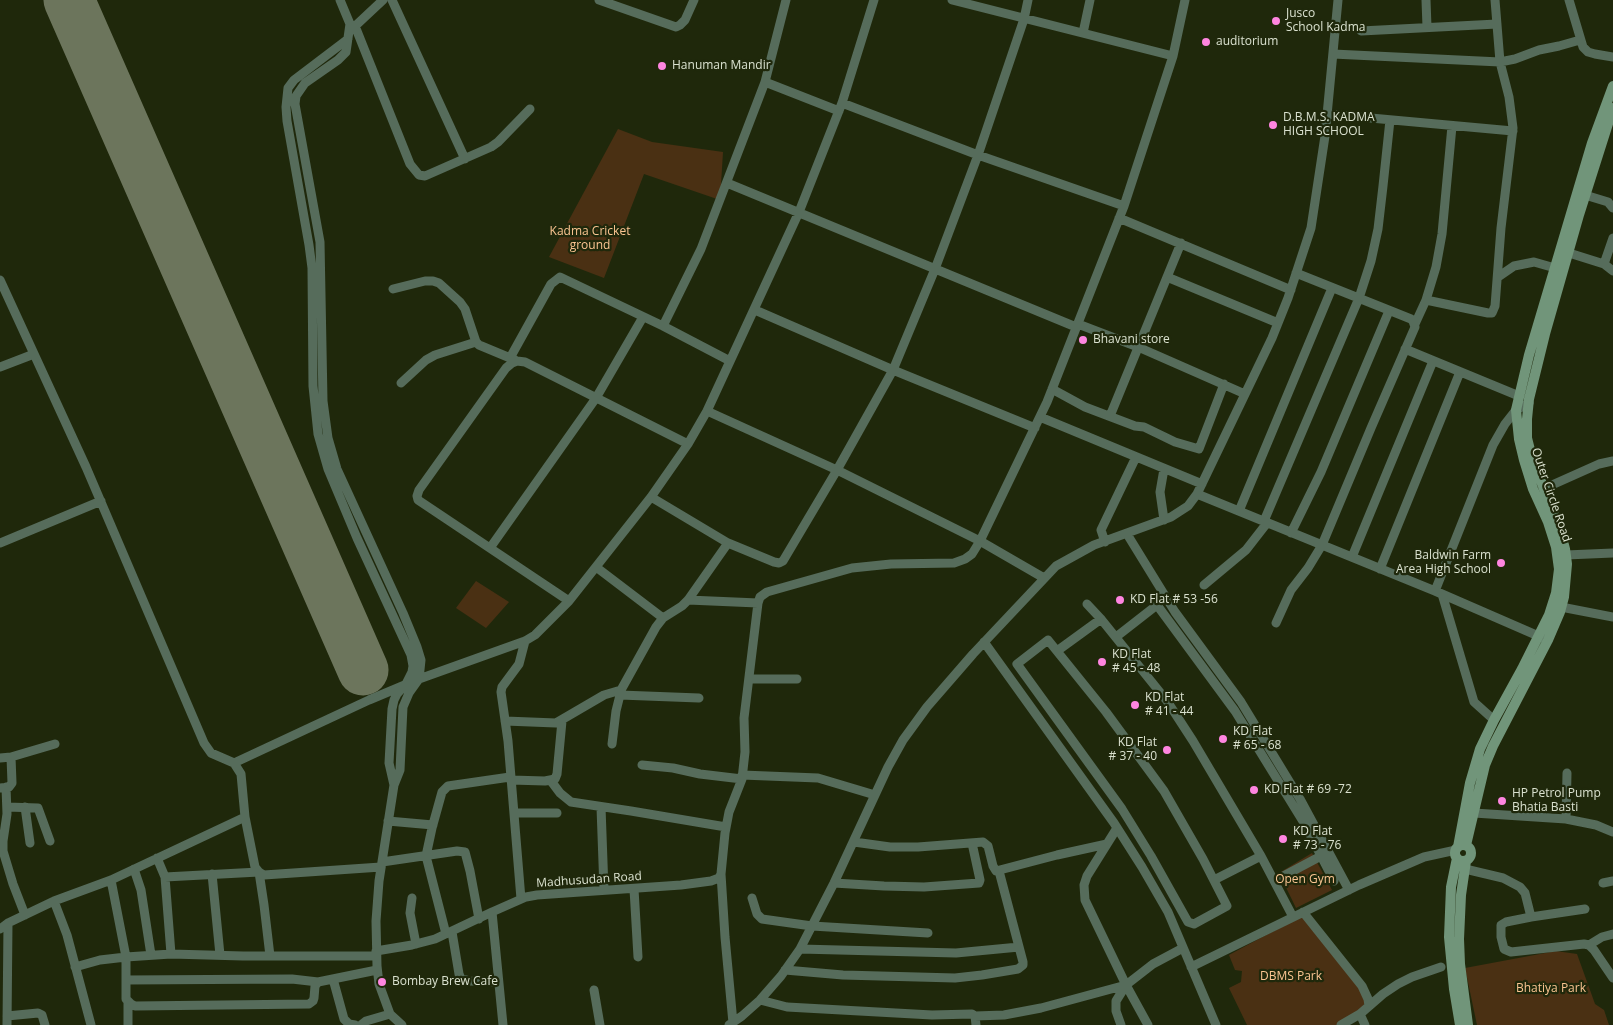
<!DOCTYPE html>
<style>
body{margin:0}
canvas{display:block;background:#1f280b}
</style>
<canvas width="1613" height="1025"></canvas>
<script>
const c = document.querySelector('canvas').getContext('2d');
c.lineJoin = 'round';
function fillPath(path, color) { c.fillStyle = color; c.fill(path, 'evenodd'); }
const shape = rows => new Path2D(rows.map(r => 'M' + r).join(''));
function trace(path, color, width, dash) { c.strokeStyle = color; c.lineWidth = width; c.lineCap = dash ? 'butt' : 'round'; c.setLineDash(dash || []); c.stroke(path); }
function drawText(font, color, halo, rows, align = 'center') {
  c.font = font + ' "Open Sans",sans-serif'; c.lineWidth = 4.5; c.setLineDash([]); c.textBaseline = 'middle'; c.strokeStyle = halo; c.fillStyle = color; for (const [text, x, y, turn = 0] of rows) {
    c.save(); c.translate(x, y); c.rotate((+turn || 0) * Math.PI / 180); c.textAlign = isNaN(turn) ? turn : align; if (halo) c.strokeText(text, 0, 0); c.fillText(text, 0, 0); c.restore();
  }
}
const green = shape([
 [618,129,652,142,723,152,720,200,644,174,604,278,549,257],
 [476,581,509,602,486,628,456,608],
 [1312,853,1332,890,1296,908,1279,873],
 [1303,915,1367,996,1364,1005,1354,1015,1336,1025,1247,1025,1229,988,1241,982,1242,971,1235,970,1229,955],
 [1556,951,1577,954,1595,1004,1604,1010,1609,1025,1477,1025,1465,968]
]);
const runway = shape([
 [69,0,363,670]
]);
const street = shape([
 [340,0,350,24,346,52,338,60,305,83,296,96,295,104,320,242,323,401,328,438,337,469,403,613,417,647,421,660,419,679,409,693,403,707,400,770,394,785,379,881,376,921,377,966,379,984,390,1014,402,1025],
 [392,0,465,159],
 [599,0,676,27,680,25,685,20,694,0],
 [952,0,1173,56],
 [1426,0,1427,27],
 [1569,0,1583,47,1588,52,1595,54,1613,57],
 [355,26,410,164,419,175,425,176,491,147,498,142,530,109],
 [352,29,383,0],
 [1361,31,1497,24],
 [1083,33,1090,0],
 [348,39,294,80,288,88,286,107,287,121,309,245,312,268,313,386,318,434,328,469,357,538,406,644,411,655,413,666,412,672,406,684,397,694,394,700,392,709,389,763,394,785],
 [1333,54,1500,62,1515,59,1539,50,1559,46,1580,40],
 [765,82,839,111],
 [842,103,978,155,1124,206],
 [1327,114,1513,131],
 [727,183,1076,327],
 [1585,195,1608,202,1613,208],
 [1119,218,1291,290],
 [1569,253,1604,264,1613,271],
 [1604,264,1613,238],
 [1167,277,1278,323],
 [1498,277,1514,266,1534,262,1555,268],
 [0,280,86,467,204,743,211,753,234,763,241,774,245,817,255,867,259,872,264,875,381,867],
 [393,289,425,281,433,281,439,283,460,302,465,309,476,342,479,345,515,360],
 [1426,300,1488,313,1492,313,1495,306,1501,228,1513,128,1509,97,1500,62,1495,0],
 [755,310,893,370,1035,428],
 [1078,324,1138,347,1245,394],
 [1415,324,1426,300,1436,267,1442,234,1452,126],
 [663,326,701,249,765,82,786,0],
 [1405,349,1519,396],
 [510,358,551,284,560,277,663,326,730,361],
 [0,367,34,354],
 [401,383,426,360,435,355,476,342],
 [1052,389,1085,407,1135,426,1144,427,1175,442,1199,449,1224,384],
 [707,411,837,470,980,541,1044,578],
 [1110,416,1181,243],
 [1040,417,1202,484],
 [1543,489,1599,464,1613,461],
 [1197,494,1435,591,1543,638],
 [651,497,728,543,774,562,779,563,783,561,837,470,893,370,935,269,978,155,1024,19,1028,0],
 [1239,511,1332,288],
 [1164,520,1160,492,1164,469],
 [1264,521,1359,298,1371,261,1378,229,1383,186,1390,120],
 [1291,533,1321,472,1389,311],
 [1127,534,1175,612,1241,702,1300,799,1349,890],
 [1105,542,1101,530,1136,457],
 [0,543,101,501],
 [490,548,596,398,643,317],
 [1566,555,1613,553],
 [1352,557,1433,361],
 [596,567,663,618],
 [1380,569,1460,372],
 [1204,585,1246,550,1267,523],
 [1435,591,1493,445,1505,424,1516,410,1529,403],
 [1442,594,1474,702,1494,720],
 [688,600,758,603],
 [569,601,418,500,417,496,419,490,506,368,512,363,517,361,525,362,688,444],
 [1087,604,1101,619,1167,701,1193,741,1261,856,1293,917],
 [1561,607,1613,617],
 [1276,623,1291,590,1308,568,1322,545,1371,428,1415,327,1413,321,1411,319,1296,273],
 [1116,637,1157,605,1235,711,1304,823,1334,881],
 [1048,640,1106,712,1164,791,1203,859,1227,906,1194,924,1188,922,1151,856,1122,809,1017,664,1048,640],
 [984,642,1114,823,1142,867,1168,912,1216,1025],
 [1057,651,1101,619],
 [749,679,797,679],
 [620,695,699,698],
 [505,721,556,723,604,695,621,690,656,627,663,618,682,606,688,600,728,543],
 [612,744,616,711,621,691],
 [0,758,11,757,55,744],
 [234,763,369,700,419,679,525,641,535,635,569,601,651,497,688,444,707,411,799,212,842,103,874,0],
 [642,765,673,768,700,774,742,779],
 [742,775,818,778,875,795],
 [511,780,545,781,555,779,557,774,562,721],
 [551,781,560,793,571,802,631,811,726,827],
 [6,787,7,814,3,841,3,851,13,884,25,915],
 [0,788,9,787,12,783,11,757],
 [7,807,38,808,50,841],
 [25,807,30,843],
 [601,807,604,890],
 [514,813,557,813],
 [1474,813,1566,819,1596,825,1613,832],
 [1566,819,1567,773],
 [388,821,433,825],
 [1117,828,1087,876,1084,885,1085,900,1126,985,1148,1025],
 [854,842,890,847,918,847,983,842,988,846,993,866,996,871,1057,855,1107,844],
 [157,858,165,877,171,954],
 [382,862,457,851,465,852,470,871,479,919],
 [134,869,141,890,151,955],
 [1465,869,1503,878,1520,887,1525,893,1531,917,1506,922,1501,925,1501,937,1504,949,1511,952,1584,944,1589,945,1594,950,1613,978],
 [212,874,220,955],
 [165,877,259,872,264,905,270,956],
 [111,880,126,957,126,999,131,1004,135,1006,309,1004,313,1001,314,998,315,986,318,982,377,970],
 [1214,880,1261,856],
 [1274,881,1321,856],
 [834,883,884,886,924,887,979,883,980,880,972,843],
 [1603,883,1613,881],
 [634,889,638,957],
 [412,898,410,913,416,944],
 [752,898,757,914,762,919,812,926,928,933],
 [521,899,508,741,501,692,502,687,519,664,525,641],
 [54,901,67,935,91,1025],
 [492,912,503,1025],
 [1303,912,1362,986,1368,999,1369,1006],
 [1531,917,1585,909],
 [0,929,8,923,54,901,111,880,245,817],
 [452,932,459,974,461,979,470,981,498,982],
 [446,934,426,856,432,828,442,792,448,786,510,777],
 [1589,945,1602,937,1613,934],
 [800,949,956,953,1019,947],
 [376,951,412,945,435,939,492,912,526,897,537,895,681,885,711,881,719,878,721,874],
 [75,967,100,960,126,957,171,954,243,956,376,956],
 [1191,967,1359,885,1424,857,1456,850],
 [785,970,843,975,955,978,982,975,1018,969,1023,965,1023,962,999,871],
 [333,979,344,1019,349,1024,355,1025],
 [126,980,292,979,318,982],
 [594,990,600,1025],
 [760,1000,787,1007,932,1015,972,1014,975,1016,976,1025],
 [128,1003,128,1025],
 [1360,1014,1365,1025],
 [7,1016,38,1013,42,1015,45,1025],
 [975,1016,1004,1015,1041,1008,1126,985],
 [733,1023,725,937,721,874,725,833,729,812,742,779,745,752,744,718,758,603,760,597,767,592,852,568,891,564,954,563,965,559,972,554,980,541,1047,402,1124,206,1173,56,1185,0],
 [7,1025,8,923],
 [361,1025,366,1021,390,1014],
 [729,1025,742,1016,760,1000,781,976,800,949,834,883,888,767,903,740,927,707,973,654,1056,566,1094,545,1171,517,1188,506,1197,494,1272,338,1288,298,1311,228,1325,136,1338,0],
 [1121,1025,1116,1011,1116,1001,1126,985,1153,964,1183,948],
 [1341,1025,1360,1014,1383,994,1398,984,1412,977,1441,967]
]);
const secondary = shape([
 '1455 853a8 8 0 1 1 16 0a8 8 0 1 1-16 0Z',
 [1466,845,1485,765,1493,746,1548,640,1560,612,1564,597,1567,564,1565,549,1560,530,1532,458,1527,438,1527,419,1529,399,1545,334,1579,215,1613,108],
 [1458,847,1470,783,1480,749,1494,720,1522,669,1549,615,1556,593,1559,569,1556,547,1548,522,1533,489,1524,460,1519,439,1516,410,1529,355,1592,143,1613,86],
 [1457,858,1451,887,1449,937,1454,989,1460,1025],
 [1466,861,1461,895,1459,939,1460,964,1468,1025]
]);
const markers = [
 [1276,21,5,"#fe85e0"],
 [1206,42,5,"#fe85e0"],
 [662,66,5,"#fe85e0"],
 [1273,125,5,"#fe85e0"],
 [1083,340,5,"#fe85e0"],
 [1501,563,5,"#fe85e0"],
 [1120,600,5,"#fe85e0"],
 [1102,662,5,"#fe85e0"],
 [1135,705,5,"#fe85e0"],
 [1223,739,5,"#fe85e0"],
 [1167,750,5,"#fe85e0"],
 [1254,790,5,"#fe85e0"],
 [1502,801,5,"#fe85e0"],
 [1283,839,5,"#fe85e0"],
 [382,982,5,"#fe85e0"]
];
const poiNames = [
 ["Jusco",1286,14],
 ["School Kadma",1286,28],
 ["auditorium",1216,42],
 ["Hanuman Mandir",672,66],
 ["D.B.M.S. KADMA",1283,118],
 ["HIGH SCHOOL",1283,132],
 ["Bhavani store",1093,340],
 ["Baldwin Farm",1491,556,"right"],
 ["Area High School",1491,570,"right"],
 ["KD Flat # 53 -56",1130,600],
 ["KD Flat",1112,655],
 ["# 45 - 48",1112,669],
 ["KD Flat",1145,698],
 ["# 41 - 44",1145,712],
 ["KD Flat",1233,732],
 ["# 65 - 68",1233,746],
 ["KD Flat",1157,743,"right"],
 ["# 37 - 40",1157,757,"right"],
 ["KD Flat # 69 -72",1264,790],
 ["HP Petrol Pump",1512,794],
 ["Bhatia Basti",1512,808],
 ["KD Flat",1293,832],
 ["# 73 - 76",1293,846],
 ["Bombay Brew Cafe",392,982]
];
const parkNames = [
 ["Kadma Cricket",590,232],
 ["ground",590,246],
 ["Open Gym",1305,880],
 ["DBMS Park",1291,977],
 ["Bhatiya Park",1551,989]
];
const streetNames = [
 ["Outer Circle Road",1551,495,71],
 ["Madhusudan Road",589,880,-4]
];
fillPath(green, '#4a3013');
trace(runway, '#6c755c', 51);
trace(street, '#566c5b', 9);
trace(secondary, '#71957a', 10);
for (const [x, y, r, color] of markers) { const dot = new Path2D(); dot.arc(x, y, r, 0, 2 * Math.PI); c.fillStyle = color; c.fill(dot); trace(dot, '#1f280b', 2); }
drawText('12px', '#dae1cf', '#1f280b', poiNames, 'left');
drawText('12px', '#fbc592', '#1f280b', parkNames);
drawText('12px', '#dae1cf', '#1f280b', streetNames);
</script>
